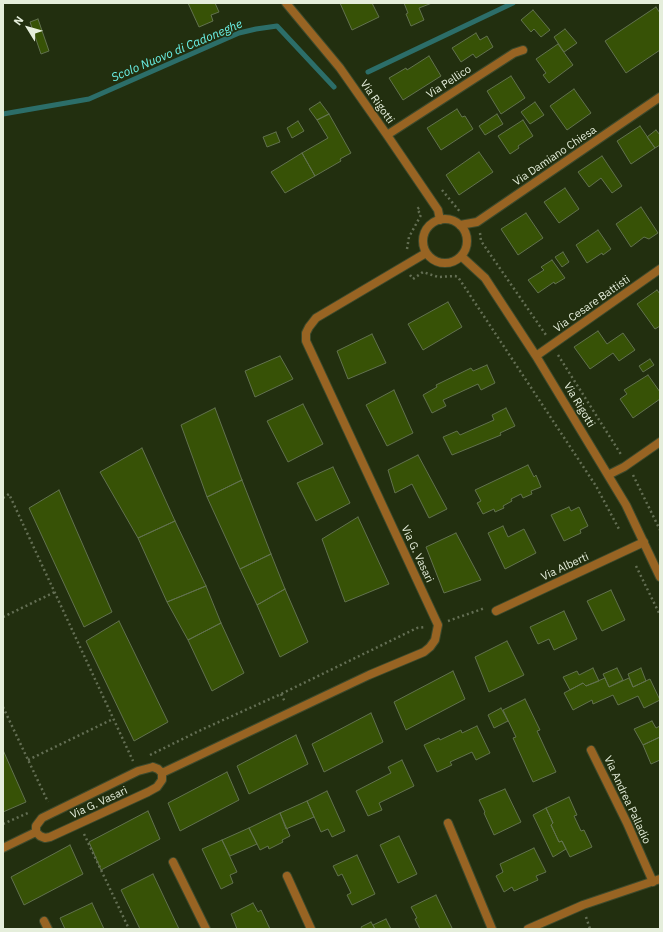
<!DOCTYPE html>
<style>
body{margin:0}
#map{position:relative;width:663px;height:932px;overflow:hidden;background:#222f0f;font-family:"IBM Plex Sans",sans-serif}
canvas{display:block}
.frame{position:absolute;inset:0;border:4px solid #e5eedb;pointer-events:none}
.north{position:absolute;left:8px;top:8px;width:40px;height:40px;-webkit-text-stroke:3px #222f0f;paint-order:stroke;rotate:307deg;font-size:11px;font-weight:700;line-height:16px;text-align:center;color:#e5eedb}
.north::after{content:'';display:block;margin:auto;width:14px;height:18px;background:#e5eedb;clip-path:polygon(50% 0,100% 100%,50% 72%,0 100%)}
</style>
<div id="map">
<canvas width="663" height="932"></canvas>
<div class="frame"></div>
<div class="north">N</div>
</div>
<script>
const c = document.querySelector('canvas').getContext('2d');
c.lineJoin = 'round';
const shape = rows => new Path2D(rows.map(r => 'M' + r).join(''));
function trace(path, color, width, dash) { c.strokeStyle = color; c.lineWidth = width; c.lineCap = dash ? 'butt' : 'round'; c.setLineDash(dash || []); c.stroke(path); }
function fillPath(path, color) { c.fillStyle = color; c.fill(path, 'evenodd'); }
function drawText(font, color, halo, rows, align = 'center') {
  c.font = font + ' "IBM Plex Sans",sans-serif'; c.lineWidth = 3; c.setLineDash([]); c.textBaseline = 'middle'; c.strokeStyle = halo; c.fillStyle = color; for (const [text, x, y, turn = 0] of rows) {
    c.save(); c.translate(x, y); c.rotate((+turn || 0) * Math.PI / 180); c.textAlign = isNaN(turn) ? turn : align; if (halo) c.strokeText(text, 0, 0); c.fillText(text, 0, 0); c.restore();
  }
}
const stream = shape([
 [368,72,513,3],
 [3,114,89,99,239,33,256,29,277,26,334,87]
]);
const building = shape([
 [188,3,215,3,219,12,211,15,213,21,199,27,188,3],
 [340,3,372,3,379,17,352,30,340,3],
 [404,3,432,3,419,8,424,20,411,26,406,14,408,13,404,3],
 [656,7,660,13,660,50,626,73,605,41,656,7],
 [533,10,550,30,541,37,534,29,531,32,521,20,533,10],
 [38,19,49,51,41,54,30,22,38,19],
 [565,29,577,43,564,52,554,37,565,29],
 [476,33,480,40,487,36,493,47,476,58,473,54,461,62,452,48,476,33],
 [558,44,573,65,549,83,543,75,546,73,536,59,558,44],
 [429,56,441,76,403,100,389,78,406,68,407,70,429,56],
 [511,76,525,98,501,114,487,91,511,76],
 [574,89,591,113,567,130,550,106,574,89],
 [320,102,329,114,317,120,309,109,320,102],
 [535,102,544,115,530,124,521,112,535,102],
 [457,109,462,117,465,116,473,129,441,150,427,128,457,109],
 [329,114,351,153,340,159,341,161,315,176,302,153,328,138,317,120,329,114],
 [497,114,503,124,485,135,479,126,497,114],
 [523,120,533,136,518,146,519,148,510,154,498,136,523,120],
 [298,121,304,131,292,138,287,128,298,121],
 [640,126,655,148,631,164,617,141,640,126],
 [656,130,660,135,660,145,655,148,647,137,656,130],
 [276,132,280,142,267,147,263,137,276,132],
 [479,152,493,172,459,195,446,175,479,152],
 [302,153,315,176,285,193,271,172,302,153],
 [602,156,622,186,612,193,601,178,589,187,578,172,602,156],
 [565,188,579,209,559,223,544,202,565,188],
 [641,207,658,233,649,239,644,237,631,247,616,224,641,207],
 [526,213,543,238,518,255,501,229,526,213],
 [598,230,611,249,603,255,602,253,587,263,576,245,598,230],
 [563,252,569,262,562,267,555,257,563,252],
 [552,260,565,278,555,284,554,282,538,293,528,280,544,270,541,267,552,260],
 [657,290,660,294,660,326,655,329,637,304,657,290],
 [448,302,462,327,423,350,408,324,448,302],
 [598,331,607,344,623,333,635,350,619,361,613,353,590,369,574,347,598,331],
 [372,334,386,363,348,379,337,351,372,334],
 [280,356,293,379,255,397,245,371,280,356],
 [650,359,654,365,643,372,639,366,650,359],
 [487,365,495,383,481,390,478,384,443,400,446,406,432,413,423,395,437,387,436,385,471,368,473,371,487,365],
 [648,375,660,392,660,399,633,418,620,399,627,394,624,390,648,375],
 [394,390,413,433,387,446,366,405,394,390],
 [303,404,323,444,288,462,267,421,303,404],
 [215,408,242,480,207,497,181,425,215,408],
 [506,408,515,426,500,433,501,435,452,455,443,437,457,431,460,435,494,420,492,415,506,408],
 [142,448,175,521,138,538,100,472,142,448],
 [418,455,447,509,429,518,412,484,395,493,388,470,418,455],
 [528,465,534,477,536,475,541,487,531,491,532,494,523,498,521,494,511,499,512,501,503,506,504,508,495,512,494,509,483,514,477,503,481,501,475,490,528,465],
 [333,467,350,503,316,521,297,483,333,467],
 [242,480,271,554,240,569,207,497,242,480],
 [59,490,112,612,84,627,29,508,59,490],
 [569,507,571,511,579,507,588,526,580,530,581,533,564,541,551,515,569,507],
 [358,517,389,584,345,602,322,539,358,517],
 [175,521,206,586,167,602,138,538,175,521],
 [503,526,508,537,524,529,536,553,505,569,488,533,503,526],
 [456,533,481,580,444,593,426,547,456,533],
 [271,554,285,589,257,605,240,569,271,554],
 [206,586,221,623,188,640,167,602,206,586],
 [285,589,308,642,280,657,257,605,285,589],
 [611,590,625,620,602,631,587,601,611,590],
 [564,611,577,639,554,650,549,639,538,644,530,627,564,611],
 [119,621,168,722,134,741,86,641,119,621],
 [221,623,244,673,212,691,188,640,221,623],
 [507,641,524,675,489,692,475,657,507,641],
 [593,668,599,681,586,686,583,683,570,690,563,677,577,671,579,675,593,668],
 [617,668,623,680,609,687,603,674,617,668],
 [641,668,646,681,633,687,628,674,641,668],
 [453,671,465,699,406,730,394,702,453,671],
 [605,678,609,687,629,678,633,687,650,679,660,700,644,708,638,696,618,705,613,695,593,704,592,700,573,710,564,693,583,683,586,686,605,678],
 [525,699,540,730,537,731,556,772,533,782,513,738,516,737,503,710,525,699],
 [501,708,508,721,494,728,488,715,501,708],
 [371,713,383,742,324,772,312,744,371,713],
 [652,721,656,728,660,726,660,737,643,745,634,729,652,721],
 [477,726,490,753,476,760,472,752,450,762,452,765,437,772,424,745,439,738,440,740,461,730,462,733,477,726],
 [296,735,308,764,249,794,237,766,296,735],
 [660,737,660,760,651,764,643,745,660,737],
 [3,750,26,802,3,812,3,750],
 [402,760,414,786,379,803,382,810,368,816,356,791,391,773,388,767,402,760],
 [227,772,239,800,180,831,168,803,227,772],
 [505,789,521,822,494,835,484,813,485,812,479,800,505,789],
 [327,791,345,831,332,837,328,829,321,832,307,801,327,791],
 [569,797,577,815,574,816,581,831,584,830,592,847,570,857,562,841,559,842,551,825,553,823,546,808,569,797],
 [307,801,314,817,286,829,280,813,307,801],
 [546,808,553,823,551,825,559,842,562,841,566,849,553,857,533,815,546,808],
 [148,811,160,839,101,870,89,842,148,811],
 [280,813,290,836,282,840,283,842,269,849,268,846,260,850,249,828,280,813],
 [249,828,257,844,230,856,222,840,249,828],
 [399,836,417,874,398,883,380,845,399,836],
 [222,840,237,872,230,875,233,883,221,889,202,849,222,840],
 [70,845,83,874,24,905,11,877,70,845],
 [534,848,546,872,536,876,538,880,514,891,512,887,504,892,496,876,503,872,500,864,534,848],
 [357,855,375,894,352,905,347,895,351,893,342,874,338,876,333,866,357,855],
 [153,874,179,929,140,929,121,890,153,874],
 [436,895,452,928,449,929,420,929,415,919,417,918,411,907,436,895],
 [92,903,104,929,65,929,60,918,92,903],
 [253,903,258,912,261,910,270,929,237,929,231,914,253,903],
 [386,919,391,929,375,929,373,925,386,919],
 [371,922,375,929,362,929,361,927,371,922]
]);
const path = shape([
 [442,190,461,213],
 [480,233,481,241,546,335],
 [407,249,409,237,421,215,417,209,421,206],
 [410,275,413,279,423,272,438,277,455,276,458,277,596,486,620,531],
 [558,355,622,456],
 [633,475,660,530],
 [3,498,9,494,133,761],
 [636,566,660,615],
 [3,617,55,592],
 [448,621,485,608],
 [281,694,285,702],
 [3,707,48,802],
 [150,755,201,730,281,694,417,628,426,627],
 [28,760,113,719],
 [3,824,30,812],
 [84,834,129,929],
 [586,917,590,929]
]);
const street = shape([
 [286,3,340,68,387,135,438,210,440,220],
 [387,135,514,53,523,50],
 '423 241a22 22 0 1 1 44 0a22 22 0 1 1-44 0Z',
 [460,225,477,222,660,97],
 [461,256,485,278,536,356,626,505,660,577],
 [536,356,660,269],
 [608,475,624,467,660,442],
 [496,611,644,542],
 [591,750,627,823,653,882],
 [153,767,158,769,162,773,162,780,157,787,148,792,50,837,45,838,40,836,36,832,36,826,42,818,138,771,153,767],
 [162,773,369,675,424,652,430,647,435,640,438,625,306,341,306,333,309,327,316,318,426,253],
 [448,823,492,929],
 [3,848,36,832],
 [173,862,206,929],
 [287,876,311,929],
 [44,921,48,929],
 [528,929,583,905,660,879]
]);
const streetNames = [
 ["Via Pellico",449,82,-33],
 ["Via Rigotti",377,102,55],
 ["Via Damiano Chiesa",555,156,-34],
 ["Via Cesare Battisti",592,304,-35],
 ["Via Rigotti",579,405,59],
 ["Via G. Vasari",417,554,65],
 ["Via Alberti",565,567,-25],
 ["Via Andrea Palladio",627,800,65],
 ["Via G. Vasari",99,803,-25]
];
const waterNames = [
 ["Scolo Nuovo di Cadoneghe",177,51,-23]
];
trace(stream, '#2c6e69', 5);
fillPath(building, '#375206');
trace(building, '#62724f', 1);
trace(street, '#3d4a2c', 10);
trace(path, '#646f54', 2.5, [2, 3]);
trace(street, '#986423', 8);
drawText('11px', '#e5eedb', '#222f0f', streetNames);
drawText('italic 12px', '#6af1e7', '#222f0f', waterNames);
</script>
